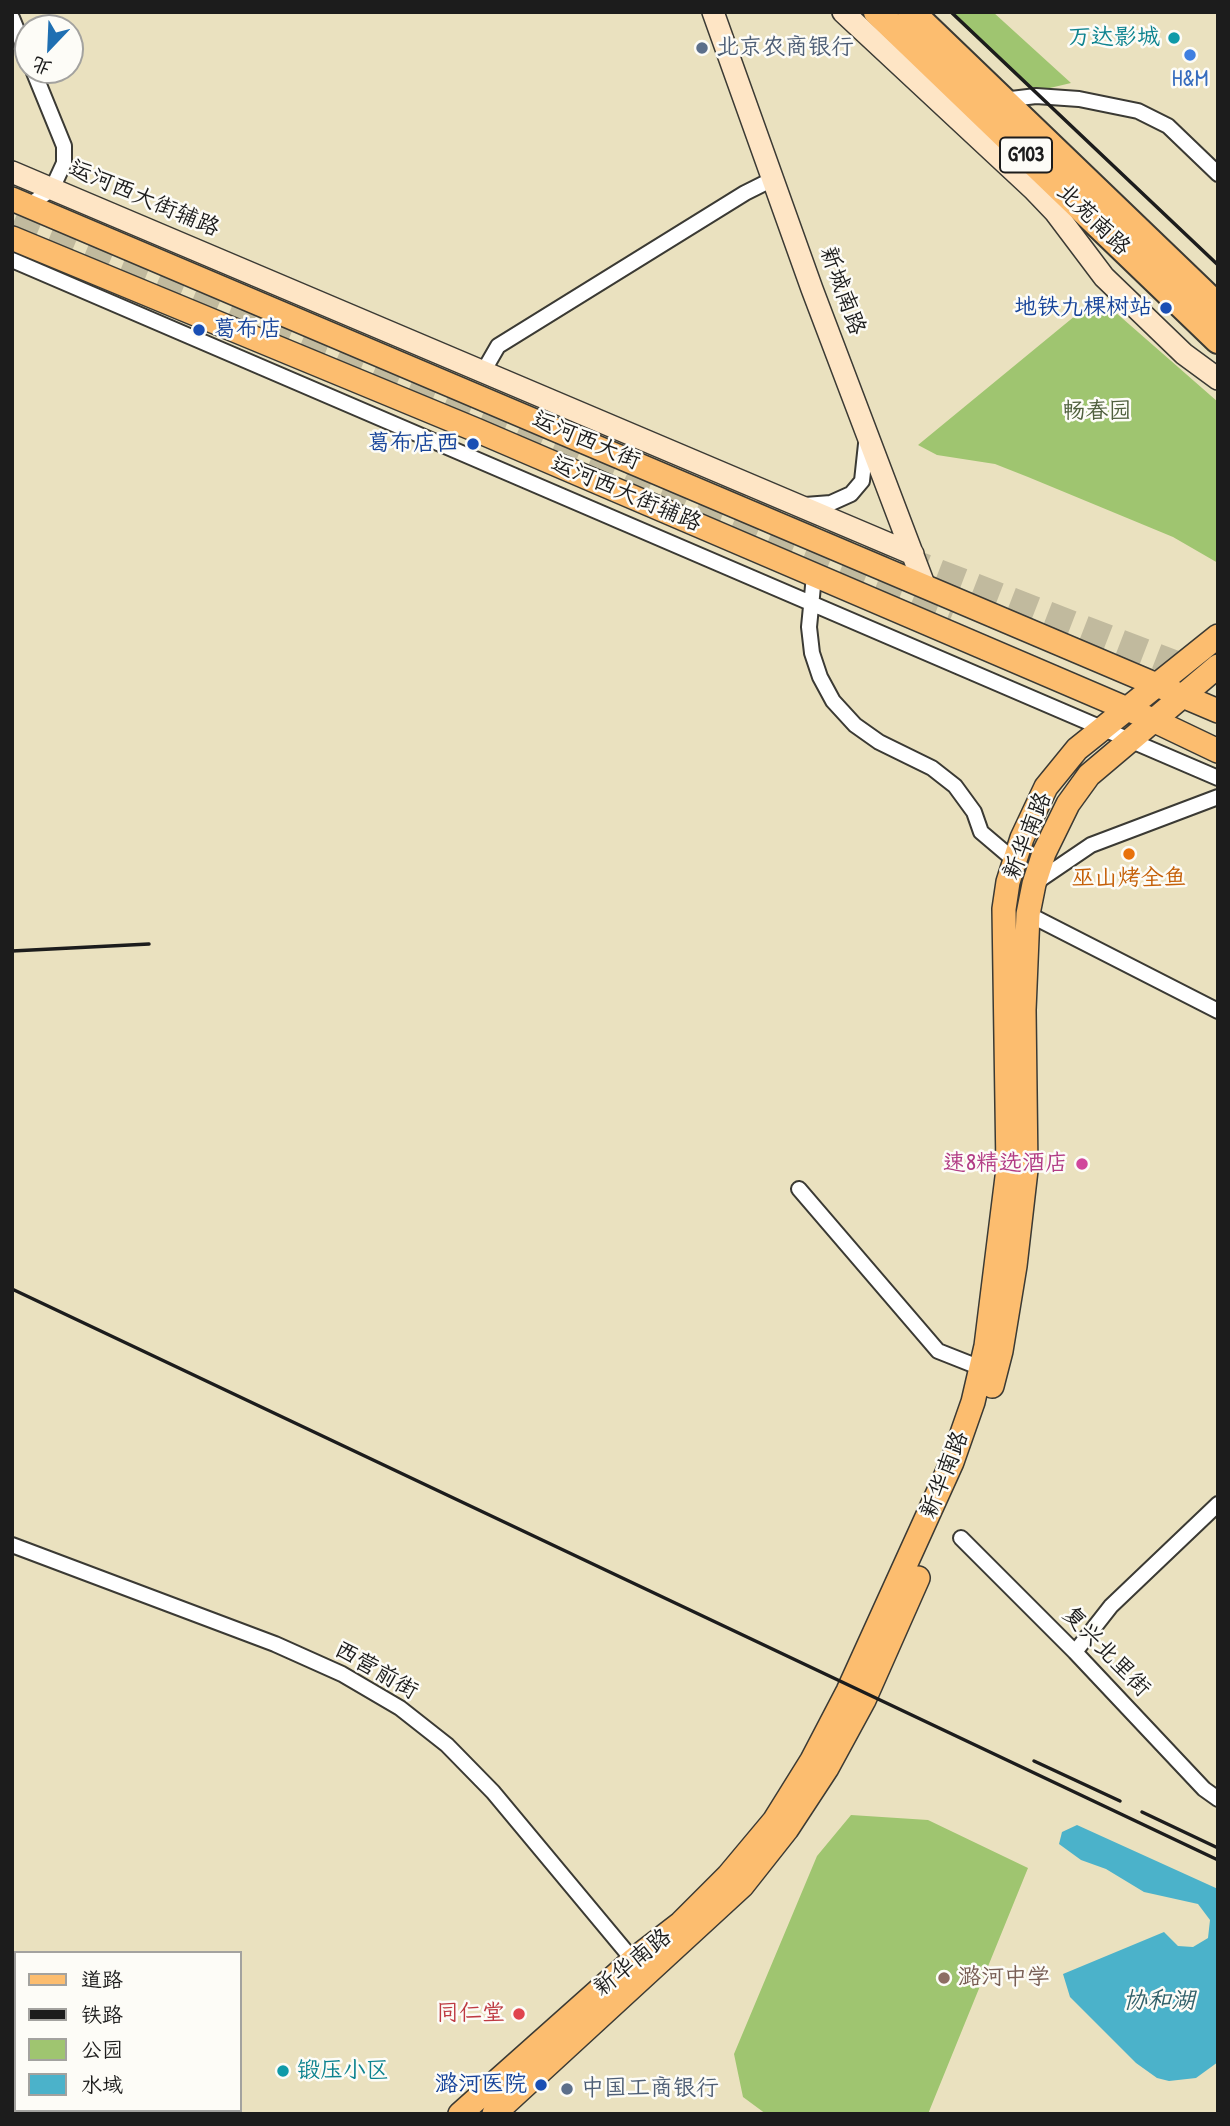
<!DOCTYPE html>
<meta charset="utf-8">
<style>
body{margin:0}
#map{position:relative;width:1230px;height:2126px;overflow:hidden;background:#eae1bf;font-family:"Patrick Hand","LXGW WenKai TC",sans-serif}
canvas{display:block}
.frame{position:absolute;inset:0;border:14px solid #1c1c1c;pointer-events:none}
.legend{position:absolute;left:14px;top:1951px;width:228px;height:161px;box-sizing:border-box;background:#fdfcf7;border:2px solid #a3a29f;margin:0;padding:9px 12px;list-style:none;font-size:21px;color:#1c1c1c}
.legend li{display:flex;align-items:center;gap:14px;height:35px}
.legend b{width:35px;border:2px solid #a3a29f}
.north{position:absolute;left:14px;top:14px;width:70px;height:70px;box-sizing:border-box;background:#fdfcf7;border:2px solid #a3a29f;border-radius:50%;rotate:203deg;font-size:19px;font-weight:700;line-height:28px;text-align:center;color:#1c1c1c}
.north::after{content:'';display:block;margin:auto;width:24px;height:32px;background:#1f6fb2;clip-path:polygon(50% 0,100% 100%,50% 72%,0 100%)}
</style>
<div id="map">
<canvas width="1230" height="2126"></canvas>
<div class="frame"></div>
<ul class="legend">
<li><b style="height:9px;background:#fcbd6f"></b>道路</li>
<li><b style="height:9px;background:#1c1c1c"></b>铁路</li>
<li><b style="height:19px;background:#9fc570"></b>公园</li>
<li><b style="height:19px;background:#4bb2ca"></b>水域</li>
</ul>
<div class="north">北</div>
</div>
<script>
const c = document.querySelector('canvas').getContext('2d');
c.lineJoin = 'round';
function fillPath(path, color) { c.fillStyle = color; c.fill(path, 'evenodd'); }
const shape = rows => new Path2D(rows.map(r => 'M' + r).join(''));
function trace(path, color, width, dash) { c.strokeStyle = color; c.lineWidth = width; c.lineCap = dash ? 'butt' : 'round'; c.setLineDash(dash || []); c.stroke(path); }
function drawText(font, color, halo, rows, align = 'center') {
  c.font = font + ' "Patrick Hand","LXGW WenKai TC",sans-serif'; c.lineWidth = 5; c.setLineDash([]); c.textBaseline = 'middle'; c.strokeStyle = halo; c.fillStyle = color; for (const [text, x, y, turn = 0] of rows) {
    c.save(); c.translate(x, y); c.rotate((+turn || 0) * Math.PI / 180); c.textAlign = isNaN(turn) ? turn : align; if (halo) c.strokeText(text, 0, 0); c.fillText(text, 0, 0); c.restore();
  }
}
const green = shape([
 [949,12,993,12,1071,83,1033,92],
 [1098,297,1218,402,1218,563,1173,537,1028,477,995,464,937,455,918,445],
 [851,1815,928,1820,1028,1868,928,2114,766,2114,743,2097,734,2054,817,1856]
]);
const water = shape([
 [1077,1825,1218,1889,1218,2062,1196,2078,1169,2081,1157,2078,1136,2063,1070,1997,1063,1974,1164,1932,1178,1946,1193,1947,1208,1938,1210,1920,1198,1904,1144,1892,1106,1869,1081,1860,1059,1844,1062,1832]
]);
const highwayTunnel = shape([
 [12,226,796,549,954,610],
 [720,488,1200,673]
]);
const street = shape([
 [12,18,28,57],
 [1003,100,1036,96,1079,99,1138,111,1168,126,1218,174],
 [28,206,52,189,64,163,64,146,33,70],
 [12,260,1218,778],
 [483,372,498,346,745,193,773,179],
 [805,505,831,503,851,494,862,481,866,444],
 [814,576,809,627,812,653,820,677,833,701,855,725,879,742,932,768,955,786,974,812,981,832,1014,860],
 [1035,883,1091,845,1218,797],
 [1028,914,1218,1011],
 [799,1189,938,1351,981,1368],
 [961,1538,1075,1652,1204,1789,1218,1799],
 [12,1545,275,1644,342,1674,400,1708,447,1745,493,1792,633,1960],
 [1075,1652,1111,1606,1218,1504]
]);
const secondary = shape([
 [713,12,812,289,925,587],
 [843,12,1033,189,1055,212,1104,277,1184,354,1218,379],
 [12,172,913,554]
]);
const primary = shape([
 [12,199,1218,711],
 [12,238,476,430,1153,720,1218,751],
 [992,1386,1001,1351,1015,1266,1026,1170,1024,1010,1028,914,1034,884,1044,853,1068,804,1089,775,1218,666],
 [12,2044,16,2047],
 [12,2069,16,2072],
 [72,2110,77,2114],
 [111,2110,116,2114],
 [460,2114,633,1960,681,1923,728,1876,774,1821,812,1760,848,1691,952,1462,973,1402,986,1346,1008,1169,1004,909,1008,882,1022,838,1046,787,1077,749,1218,636],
 [494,2114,742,1886,787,1829,827,1768,864,1700,918,1578]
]);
const highway = shape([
 [877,12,1218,340],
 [911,12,1218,307]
]);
const rail = shape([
 [951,12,1218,265],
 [12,951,149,944],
 [12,1289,1218,1860],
 [1034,1761,1120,1801],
 [1142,1812,1218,1848]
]);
const markers = [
 [1174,38,7,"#0f9aa8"],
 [702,48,7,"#5c6f8a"],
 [1190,55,7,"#3f7fe0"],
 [1166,308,7,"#1a4fb4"],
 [199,330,7,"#1a4fb4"],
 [473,444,7,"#1a4fb4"],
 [1129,854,7,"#e8710a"],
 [1082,1164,7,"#d1479c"],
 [944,1978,7,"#8d6e63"],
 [519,2014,7,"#e0444e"],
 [283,2071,7,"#0f9aa8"],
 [541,2085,7,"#1a4fb4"],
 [567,2089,7,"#5c6f8a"]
];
const shields = [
 [1026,155,52]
];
const shieldNames = [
 ["G103",1026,155]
];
const cultureNames = [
 ["万达影城",1160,38],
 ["锻压小区",297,2071,"left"]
];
const serviceNames = [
 ["北京农商银行",716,48],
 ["中国工商银行",581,2089]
];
const shopNames = [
 ["H&M",1190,80]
];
const streetNames = [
 ["运河西大街辅路",144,199,23],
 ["北苑南路",1093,220,44],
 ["新城南路",842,291,70],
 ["运河西大街",586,441,23],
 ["运河西大街辅路",626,494,23],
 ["新华南路",1028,836,-68],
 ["新华南路",945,1475,-68],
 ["复兴北里街",1106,1652,46],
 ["西营前街",376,1671,30],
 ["新华南路",633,1963,-39]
];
const transitNames = [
 ["地铁九棵树站",1152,308],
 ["葛布店",213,330,"left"],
 ["葛布店西",459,444],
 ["潞河医院",527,2085]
];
const parkNames = [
 ["畅春园",1097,412]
];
const foodNames = [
 ["巫山烤全鱼",1129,879]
];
const hotelNames = [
 ["速8精选酒店",1068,1164]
];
const educationNames = [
 ["潞河中学",958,1978]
];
const healthNames = [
 ["同仁堂",505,2014]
];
const waterNames = [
 ["协和湖",1159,2002]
];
fillPath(green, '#9fc570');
fillPath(water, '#4bb2ca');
trace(highwayTunnel, '#c1ba9e', 26, [26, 13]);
trace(street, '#3b3a34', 18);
trace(secondary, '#3b3a34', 24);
trace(primary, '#3b3a34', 26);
trace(highway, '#3b3a34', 30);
trace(street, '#fff', 14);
trace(secondary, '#fee5c5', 21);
trace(primary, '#fcbd6f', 23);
trace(highway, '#fcbd6f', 26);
trace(rail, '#1c1c1c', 3.5);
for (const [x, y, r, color] of markers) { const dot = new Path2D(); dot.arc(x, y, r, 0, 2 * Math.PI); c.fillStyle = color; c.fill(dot); trace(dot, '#fdfcf7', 2.5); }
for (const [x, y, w] of shields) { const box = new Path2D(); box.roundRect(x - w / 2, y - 17.5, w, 35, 5); c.fillStyle = '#fdfcf7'; c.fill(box); trace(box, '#1c1c1c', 2); }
drawText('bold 21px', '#1c1c1c', null, shieldNames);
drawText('23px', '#0d838f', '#fdfcf7', cultureNames, 'right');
drawText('23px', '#4e5e75', '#fdfcf7', serviceNames, 'left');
drawText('23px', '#366cbe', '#fdfcf7', shopNames);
drawText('23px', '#1c1c1c', '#fdfcf7', streetNames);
drawText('23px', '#164399', '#fdfcf7', transitNames, 'right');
drawText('23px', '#50603e', '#fdfcf7', parkNames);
drawText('23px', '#c56008', '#fdfcf7', foodNames);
drawText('23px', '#b23c85', '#fdfcf7', hotelNames, 'right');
drawText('23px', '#785e54', '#fdfcf7', educationNames, 'left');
drawText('23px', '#be3a42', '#fdfcf7', healthNames, 'right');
drawText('italic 24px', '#31606a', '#fdfcf7', waterNames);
</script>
